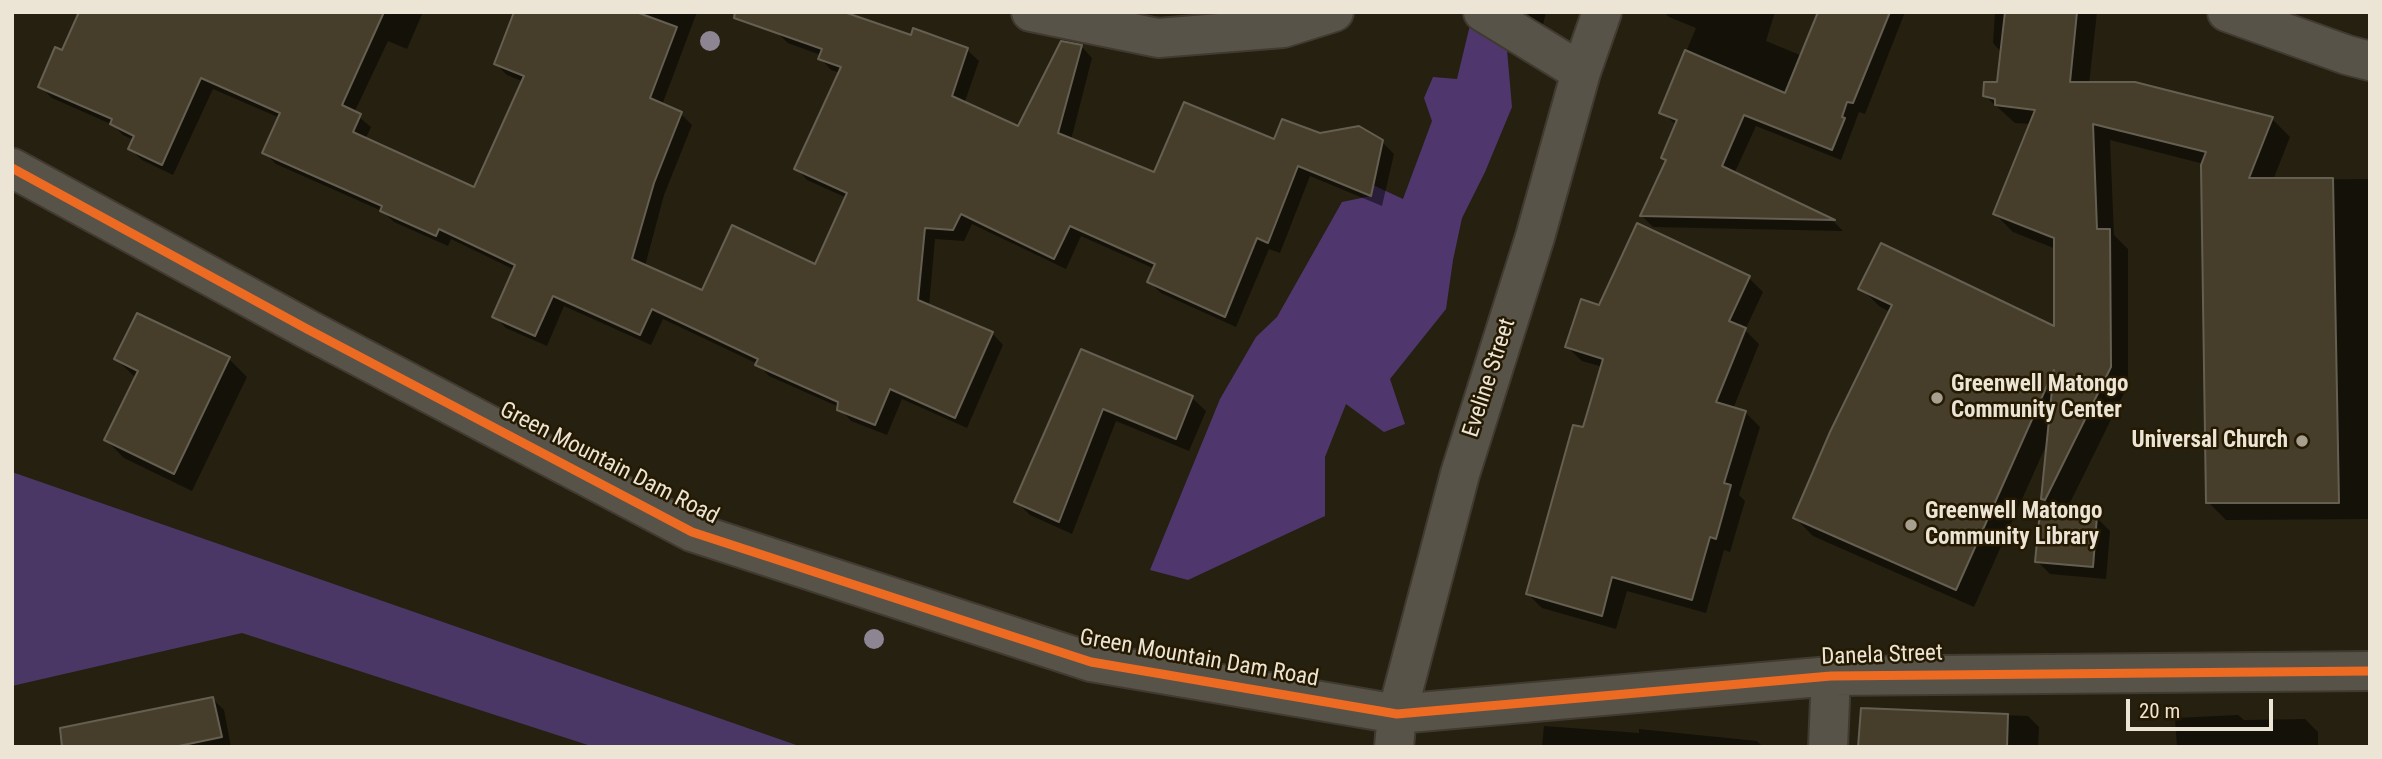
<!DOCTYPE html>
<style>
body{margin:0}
#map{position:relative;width:2382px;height:759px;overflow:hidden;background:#262011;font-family:"Roboto Condensed",sans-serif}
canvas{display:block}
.frame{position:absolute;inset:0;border:14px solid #ece4d5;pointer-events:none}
.scale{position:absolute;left:2126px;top:699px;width:147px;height:32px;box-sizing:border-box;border:4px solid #ece4d5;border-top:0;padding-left:9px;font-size:21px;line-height:24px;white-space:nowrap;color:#ece4d5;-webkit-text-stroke:5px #251a01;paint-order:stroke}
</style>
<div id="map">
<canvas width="2382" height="759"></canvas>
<div class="frame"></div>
<div class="scale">20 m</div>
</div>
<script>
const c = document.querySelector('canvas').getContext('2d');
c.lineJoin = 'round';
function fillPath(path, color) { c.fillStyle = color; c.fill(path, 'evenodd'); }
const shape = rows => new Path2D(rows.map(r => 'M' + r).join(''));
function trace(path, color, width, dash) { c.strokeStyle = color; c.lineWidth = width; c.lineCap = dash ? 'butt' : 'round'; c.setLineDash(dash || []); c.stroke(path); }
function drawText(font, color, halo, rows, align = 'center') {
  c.font = font + ' "Roboto Condensed",sans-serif'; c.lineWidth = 5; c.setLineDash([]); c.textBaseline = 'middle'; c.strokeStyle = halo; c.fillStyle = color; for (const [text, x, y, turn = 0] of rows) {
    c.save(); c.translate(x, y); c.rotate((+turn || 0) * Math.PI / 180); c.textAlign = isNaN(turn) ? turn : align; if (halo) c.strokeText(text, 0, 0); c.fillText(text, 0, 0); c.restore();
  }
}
const green = shape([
 [12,472,802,747,594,747,242,633,12,686]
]);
const forest = shape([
 [1470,25,1507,50,1512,107,1485,172,1462,218,1453,260,1446,309,1390,379,1405,424,1384,432,1346,404,1325,457,1325,516,1188,580,1150,570,1220,399,1256,337,1277,317,1342,202,1371,196,1373,185,1403,199,1432,121,1424,98,1433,77,1457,79]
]);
const shadow = shape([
 [323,12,423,12,407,49,388,41,354,113,371,127,365,140,475,189,524,82,507,75,496,64,514,15,509,12,697,12,662,105,681,114,692,125,664,195,645,266,703,292,816,266,847,198,807,180,796,168,840,73,831,70,820,58,821,55,788,43,776,32,912,37,967,50,979,61,964,104,1019,128,1081,46,1092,58,1071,140,1155,175,1275,142,1356,126,1382,142,1394,154,1382,206,1310,176,1280,253,1269,249,1236,327,1161,293,1149,282,1155,269,1081,236,1066,269,972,224,964,241,935,239,929,306,992,333,1003,345,967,428,902,399,887,435,851,421,839,407,769,376,758,364,663,319,651,345,564,306,547,346,506,328,494,316,515,270,451,239,448,246,394,222,382,211,276,164,264,152,280,118,213,89,173,175,142,160,130,149,134,140,123,135,113,125,52,98,40,86,63,53],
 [1520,12,1546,12,1543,25],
 [1664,12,1775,12,1766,41,1824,65,1846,12,1905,12,1865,114,1859,112,1841,160,1756,126,1734,174,1834,222,1843,231,1653,227,1642,216,1667,162,1663,158,1677,125,1661,112,1696,28,1669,17],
 [1995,12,2097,12,2089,84,2272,119,2290,137,2273,180,2370,179,2370,519,2226,520,2208,502,2204,164,2110,140,2114,235,2128,249,2128,385,2064,515,2097,518,2110,531,2106,579,2050,574,2037,561,2060,515,2043,498,2048,441,1974,607,1813,536,1795,518,1890,312,1879,306,1861,288,2056,329,2056,249,2013,232,1995,214,2031,124,2015,123,1985,96,1999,84,2002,53,1993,43],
 [1749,278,1763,292,1745,330,1759,344,1733,409,1745,412,1760,427,1739,495,1745,501,1730,552,1724,550,1706,613,1627,591,1616,629,1542,608,1528,594,1585,429,1603,367,1582,361,1567,347,1600,307],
 [1081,352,1192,398,1206,411,1189,451,1116,421,1072,534,1030,515,1016,501],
 [116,359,229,359,247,377,192,491,124,458,106,440,136,378],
 [213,699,224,710,231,747,126,747],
 [1862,710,2028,716,2039,727,2038,747,1857,747],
 [2238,715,2244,720,2305,719,2318,732,2318,747,2177,747,2175,718],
 [1544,726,1639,733,1639,729,1757,741,1763,747,1542,747]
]);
const building = shape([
 [79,12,384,12,342,105,361,114,353,132,474,187,524,76,494,64,514,12,636,12,677,27,650,98,682,112,654,183,632,259,702,290,732,225,815,264,847,193,794,169,841,67,818,59,822,49,734,18,735,12,844,12,911,35,913,28,968,48,952,96,1018,126,1061,41,1082,45,1058,133,1154,172,1184,102,1274,139,1282,119,1320,133,1359,126,1383,140,1371,196,1298,166,1268,243,1257,238,1225,317,1147,282,1155,264,1070,226,1054,259,961,214,953,230,925,228,918,300,993,332,955,418,890,389,875,425,837,410,838,402,755,365,758,359,652,309,640,335,553,296,535,336,492,317,515,265,439,229,436,236,380,211,382,206,262,153,280,113,201,78,162,165,128,149,134,136,110,124,112,119,38,87,55,47,62,50,79,12],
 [1818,12,1890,12,1853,103,1847,102,1842,117,1845,118,1832,150,1744,115,1722,166,1835,220,1640,216,1666,160,1661,158,1677,120,1659,113,1685,50,1785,93,1818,12],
 [2005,12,2077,12,2070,82,2135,82,2273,117,2249,178,2333,178,2339,503,2206,503,2201,165,2206,152,2093,124,2097,229,2110,229,2111,367,2045,500,2041,499,2054,370,1956,590,1793,518,1830,432,1892,305,1858,289,1881,243,2054,326,2054,238,1993,214,2035,110,1995,105,1995,99,1983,96,1984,82,1997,82,2005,12],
 [1637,223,1750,276,1729,321,1746,328,1716,402,1746,411,1724,483,1731,485,1716,539,1710,537,1692,600,1612,577,1602,616,1526,594,1573,425,1583,427,1603,359,1565,347,1581,299,1599,305,1637,223],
 [137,313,230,357,174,474,104,440,138,371,114,359,137,313],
 [1081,349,1193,396,1176,439,1103,409,1059,522,1014,502,1081,349],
 [2040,511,2097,516,2093,567,2035,562,2040,511],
 [213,697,222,737,174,747,62,747,60,728,213,697],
 [1861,708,2008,714,2007,747,1858,747,1861,708]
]);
const minor = shape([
 [1031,12,1158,38,1283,28,1334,12],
 [1483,12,1581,72],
 [2227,12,2347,55,2370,61],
 [12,168,307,329,692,532,1091,662,1397,714,1831,676,2370,671],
 [1394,747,1397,714,1460,474,1535,237,1581,72,1602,12],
 [1828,747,1831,676]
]);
const cycleway = shape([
 [12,168,307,329,692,532,1091,662,1397,714,1831,676,2370,671]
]);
const trees = [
 [710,41],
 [874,639]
];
const markers = [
 [1937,398,7,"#a79f90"],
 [2302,441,7,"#a79f90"],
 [1911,525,7,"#a79f90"]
];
const streetNames = [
 ["Eveline Street",1490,378,-72],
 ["Green Mountain Dam Road",609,464,27],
 ["Danela Street",1882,656,-2],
 ["Green Mountain Dam Road",1199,659,10]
];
const poiNames = [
 ["Greenwell Matongo",1951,385],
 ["Community Center",1951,411],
 ["Universal Church",2288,441,"right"],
 ["Greenwell Matongo",1925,512],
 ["Community Library",1925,538]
];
fillPath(green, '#4a3765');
fillPath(forest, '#4f376e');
fillPath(shadow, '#0007');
fillPath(building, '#463e2a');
trace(building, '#655f52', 2);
trace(minor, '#403a30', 42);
trace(minor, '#585348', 38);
trace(cycleway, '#ed6a23', 9);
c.fillStyle = '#8e8593';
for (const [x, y] of trees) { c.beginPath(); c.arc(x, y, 10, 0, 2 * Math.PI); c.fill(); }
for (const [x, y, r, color] of markers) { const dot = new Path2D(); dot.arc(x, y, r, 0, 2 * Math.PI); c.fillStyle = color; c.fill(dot); trace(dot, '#251a01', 2.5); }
drawText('23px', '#ece4d5', '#251a01', streetNames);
drawText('bold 23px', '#ece4d5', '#251a01', poiNames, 'left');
</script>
